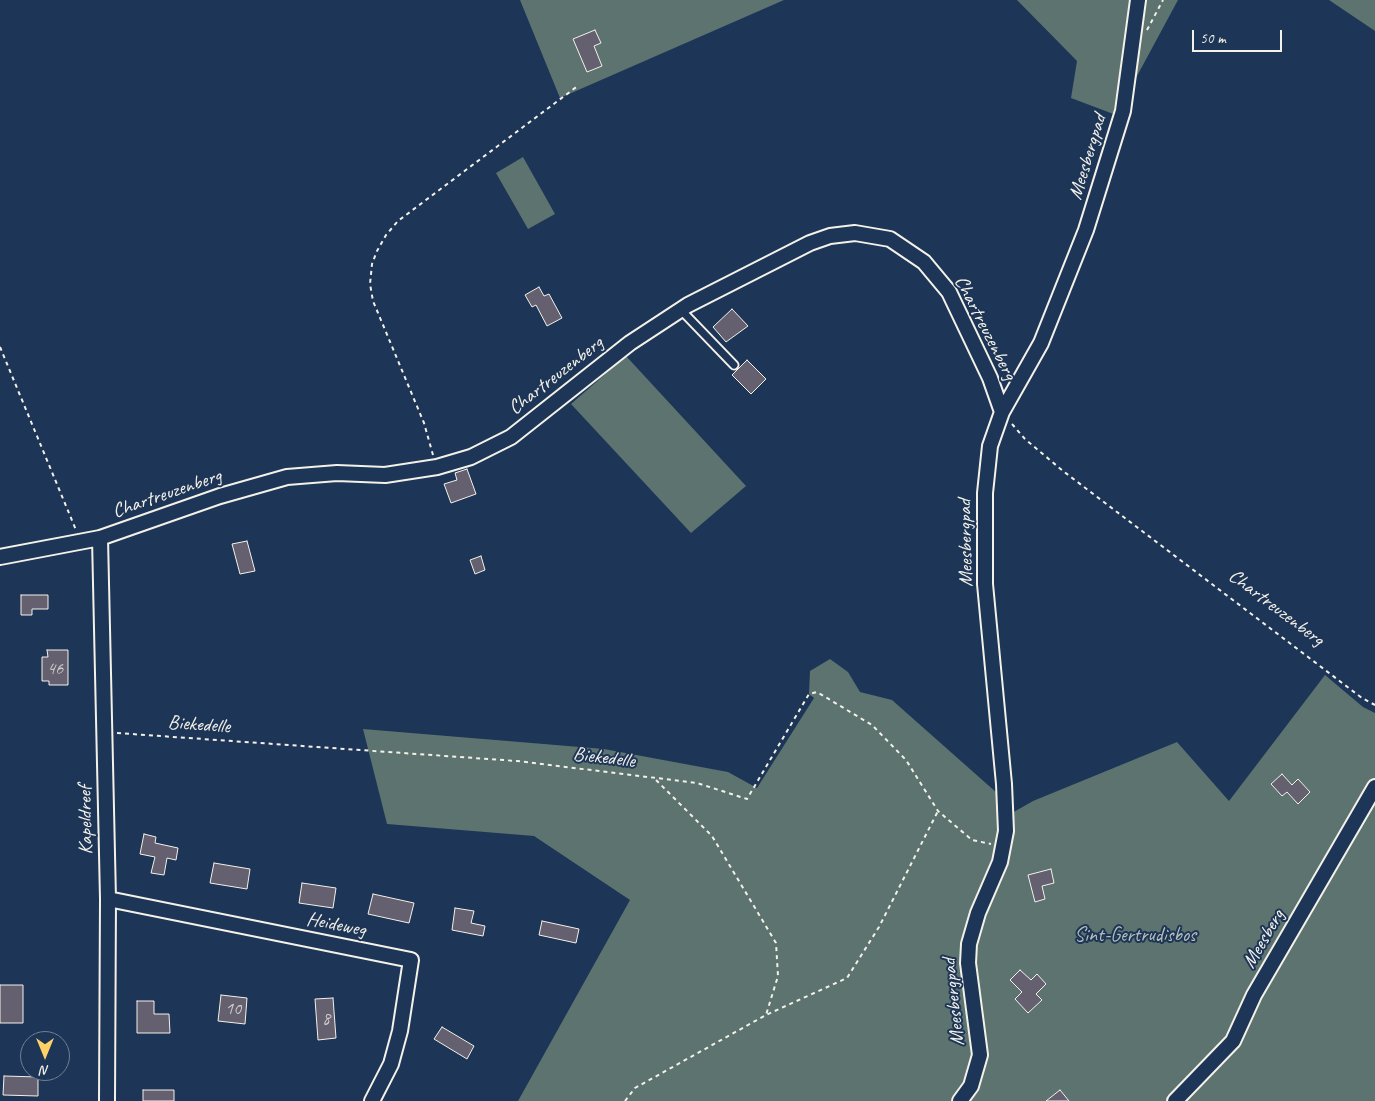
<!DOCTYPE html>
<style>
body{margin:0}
#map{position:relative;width:1375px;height:1101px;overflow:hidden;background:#1d3557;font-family:Caveat,sans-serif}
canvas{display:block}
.north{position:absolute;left:20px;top:1031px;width:50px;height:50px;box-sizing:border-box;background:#1d3557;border:1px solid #738091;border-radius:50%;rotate:180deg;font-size:14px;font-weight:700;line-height:20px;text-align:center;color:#f4f1e8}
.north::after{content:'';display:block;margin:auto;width:18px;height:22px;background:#ffd166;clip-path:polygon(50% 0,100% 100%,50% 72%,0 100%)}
.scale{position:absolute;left:1192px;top:30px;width:90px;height:22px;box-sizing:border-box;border:2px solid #f4f1e8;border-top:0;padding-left:6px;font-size:15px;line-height:18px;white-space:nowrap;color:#f4f1e8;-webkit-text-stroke:4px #1d3557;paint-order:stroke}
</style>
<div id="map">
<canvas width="1375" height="1101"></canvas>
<div class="north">N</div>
<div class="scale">50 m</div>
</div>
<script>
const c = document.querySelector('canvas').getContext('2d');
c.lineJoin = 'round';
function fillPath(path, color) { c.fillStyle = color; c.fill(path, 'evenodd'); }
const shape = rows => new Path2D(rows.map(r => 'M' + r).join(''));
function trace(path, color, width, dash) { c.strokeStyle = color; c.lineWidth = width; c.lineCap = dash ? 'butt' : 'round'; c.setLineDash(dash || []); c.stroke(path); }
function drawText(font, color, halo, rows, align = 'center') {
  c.font = font + ' Caveat,sans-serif'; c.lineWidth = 4; c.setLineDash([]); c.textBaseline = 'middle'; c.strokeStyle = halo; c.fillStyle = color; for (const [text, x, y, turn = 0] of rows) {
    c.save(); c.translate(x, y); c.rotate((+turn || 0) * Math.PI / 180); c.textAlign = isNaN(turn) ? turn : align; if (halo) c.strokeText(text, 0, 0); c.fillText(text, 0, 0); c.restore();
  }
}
const green = shape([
 [520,0,784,0,560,98],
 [1017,0,1178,0,1116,115,1071,98,1077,61],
 [1329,0,1375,0,1375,31],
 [523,157,555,214,528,229,496,173],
 [626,356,746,486,691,533,571,404],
 [830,659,848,672,860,692,892,700,997,793,1012,813,1033,801,1177,742,1229,801,1325,675,1363,707,1375,713,1375,1101,518,1101,630,900,534,836,387,824,363,729,604,749,728,772,757,788,814,698,809,694,810,671]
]);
const building = shape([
 [595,30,601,43,594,46,602,66,587,72,573,39,595,30],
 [539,287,544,296,549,294,562,318,547,326,536,305,532,307,525,295,539,287],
 [732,309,748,326,726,342,713,327,732,309],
 [747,360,766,379,751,394,732,375,747,360],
 [467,469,476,494,451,503,444,484,457,480,455,473,467,469],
 [247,541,255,571,240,574,232,544,247,541],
 [481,556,485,570,475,574,470,560,481,556],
 [21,595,48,595,48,609,32,609,32,615,21,615,21,595],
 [47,650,68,650,68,685,49,685,49,681,42,681,42,657,48,657,47,650],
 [1282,774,1292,785,1298,779,1310,792,1298,804,1287,792,1282,796,1271,784,1282,774],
 [144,834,156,837,155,843,178,848,176,860,167,858,164,875,151,873,155,857,140,854,144,834],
 [214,863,250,869,247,889,210,883,214,863],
 [1051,869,1054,883,1042,886,1045,899,1035,902,1028,875,1051,869],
 [302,883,336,888,333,908,299,903,302,883],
 [373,894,414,903,409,923,368,914,373,894],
 [455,908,474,911,471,923,485,926,483,936,452,930,455,908],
 [542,921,579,929,576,943,539,935,542,921],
 [1020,970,1031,980,1037,974,1046,984,1036,994,1042,1000,1028,1013,1015,999,1022,992,1010,980,1020,970],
 [0,985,23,985,23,1023,0,1023,0,985],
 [221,995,247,998,245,1024,218,1021,221,995],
 [333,998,336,1038,318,1040,315,999,333,998],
 [137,1001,154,1001,154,1014,169,1014,170,1033,137,1033,137,1001],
 [442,1027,474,1046,467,1059,434,1039,442,1027],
 [4,1076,38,1077,38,1096,3,1095,4,1076],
 [143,1090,174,1090,174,1101,143,1101,143,1090],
 [1060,1090,1069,1101,1046,1101,1060,1090]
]);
const path = shape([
 [1147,30,1163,0],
 [0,347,76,530],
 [1012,424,1025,439,1063,471,1362,698,1375,705],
 [433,455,424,423,373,301,370,284,372,264,377,251,386,235,398,221,579,85],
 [117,733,517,761,697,783,747,799,809,694,817,692,872,725,906,760,938,811,972,840,991,844],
 [656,780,712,836,776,943,778,976,766,1015],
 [625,1101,635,1088,766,1015,847,978,879,927,938,811]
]);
const lane = shape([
 [681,310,734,365]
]);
const street = shape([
 [100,538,108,899,107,1101],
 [0,557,100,538,220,496,287,477,337,473,385,475,437,467,471,457,511,437,630,343,688,305,810,243,830,236,855,233,890,239,924,262,949,292,990,378,1002,412],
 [108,899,411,960,400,1031,391,1064,372,1101],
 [960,1101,971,1086,980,1055,968,963,969,944,978,913,1000,862,1006,831,1004,784,985,584,985,493,990,446,1002,412,1041,343,1086,230,1123,111,1138,0],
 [1175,1101,1233,1041,1254,995,1375,787]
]);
const numberNames = [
 ["46",55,669],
 ["10",233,1009],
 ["8",326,1019]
];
const streetNames = [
 ["Meesbergpad",1088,157,-73],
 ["Chartreuzenberg",985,328,63],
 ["Chartreuzenberg",556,376,-38],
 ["Chartreuzenberg",167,494,-19],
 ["Meesbergpad",966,543,-91],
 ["Chartreuzenberg",1276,608,37],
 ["Biekedelle",199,725,4],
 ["Biekedelle",604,758,7],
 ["Kapeldreef",86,820,-91],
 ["Heideweg",336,925,11],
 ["Meesberg",1264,939,-60],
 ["Meesbergpad",954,1002,-96]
];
const parkNames = [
 ["Sint-Gertrudisbos",1135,936]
];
fillPath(green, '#5c736f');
fillPath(building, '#646070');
trace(building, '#f4f1e8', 1);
trace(lane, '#f4f1e8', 11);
trace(street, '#f4f1e8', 18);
trace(path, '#f4f1e8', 2, [4, 4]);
trace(lane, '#1d3557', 7);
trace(street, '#1d3557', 14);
drawText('18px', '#d0cdca', null, numberNames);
drawText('20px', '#f4f1e8', '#1d3557', streetNames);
drawText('20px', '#b7bfb8', '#1d3557', parkNames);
</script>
